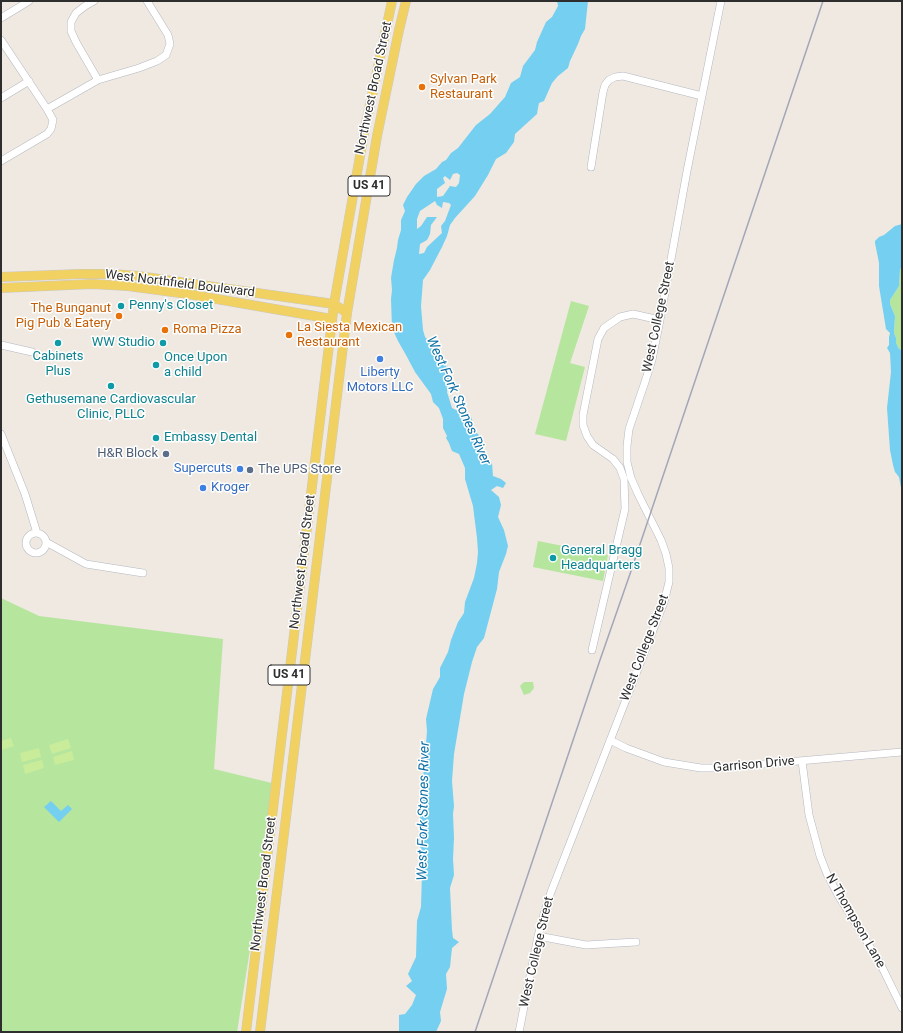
<!DOCTYPE html>
<style>
body{margin:0}
#map{position:relative;width:903px;height:1033px;overflow:hidden;background:#efe9e1;font-family:Roboto,sans-serif}
canvas{display:block}
.frame{position:absolute;inset:0;border:2px solid #2e2e2e;pointer-events:none}
</style>
<div id="map">
<canvas width="903" height="1033"></canvas>
<div class="frame"></div>
</div>
<script>
const c = document.querySelector('canvas').getContext('2d');
c.lineJoin = 'round';
function fillPath(path, color) { c.fillStyle = color; c.fill(path, 'evenodd'); }
const shape = rows => new Path2D(rows.map(r => 'M' + r).join(''));
function trace(path, color, width, dash) { c.strokeStyle = color; c.lineWidth = width; c.lineCap = dash ? 'butt' : 'round'; c.setLineDash(dash || []); c.stroke(path); }
function drawText(font, color, halo, rows, align = 'center') {
  c.font = font + ' Roboto,sans-serif'; c.lineWidth = 3; c.setLineDash([]); c.textBaseline = 'middle'; c.strokeStyle = halo; c.fillStyle = color; for (const [text, x, y, turn = 0] of rows) {
    c.save(); c.translate(x, y); c.rotate((+turn || 0) * Math.PI / 180); c.textAlign = isNaN(turn) ? turn : align; if (halo) c.strokeText(text, 0, 0); c.fillText(text, 0, 0); c.restore();
  }
}
const green = shape([
 [902,265,902,350,899,349,896,343,896,338,894,333,895,316,890,304,890,300,899,286,900,270],
 [571,301,589,306,570,363,585,367,566,441,535,434],
 [538,541,608,555,603,581,533,567],
 [1,598,39,616,223,639,214,769,276,784,237,1032,1,1032],
 [524,682,533,682,534,688,530,693,524,695,520,686]
]);
const pitch = shape([
 [11,738,14,746,1,750,1,741],
 [68,739,71,748,52,754,49,745],
 [39,748,41,757,22,762,20,753],
 [72,751,74,760,55,765,53,757],
 [42,760,44,768,25,774,23,765]
]);
const water = shape([
 [557,1,588,1,585,29,581,36,578,44,570,61,568,68,558,76,552,83,544,101,539,103,538,108,537,114,515,134,514,142,506,153,496,159,488,175,475,196,455,218,450,225,447,236,442,247,430,270,423,280,421,306,423,330,425,337,433,345,437,353,448,369,449,384,447,392,452,408,462,413,471,416,475,432,479,435,475,442,481,448,480,451,492,463,493,476,501,479,506,483,503,488,497,486,491,490,499,497,501,505,498,517,504,530,508,546,506,554,499,572,497,589,484,638,477,647,472,662,464,694,454,754,452,781,454,806,453,814,454,838,453,859,454,875,450,888,452,930,453,938,459,942,452,948,450,967,446,974,447,989,440,1012,441,1021,436,1032,399,1032,399,1015,405,1014,412,1005,416,995,406,986,412,981,408,974,416,957,417,921,421,907,422,873,420,855,421,849,418,839,420,828,420,811,422,801,422,785,424,769,427,731,426,719,433,689,440,677,440,668,448,652,451,640,458,622,464,613,465,602,474,578,477,563,478,552,477,538,473,506,465,479,465,468,459,454,452,451,449,443,446,438,447,436,443,428,443,419,439,408,433,402,431,394,415,372,406,355,398,341,392,328,391,299,392,290,391,278,394,260,397,248,398,240,401,230,401,220,405,211,403,205,407,197,416,184,424,176,436,169,442,162,446,160,451,153,458,148,476,125,490,114,505,97,511,83,520,77,523,66,535,50,537,42,546,22,552,17,558,6],
 [457,173,460,175,459,183,456,187,450,186,443,196,437,197,437,189,445,183,443,178,445,176,450,180,453,174],
 [435,201,437,205,442,208,443,202,449,203,451,205,445,221,441,226,442,233,427,247,424,253,419,254,420,244,427,240,430,234,431,225,437,217,427,217,421,226,417,229,417,219,420,211],
 [902,224,902,265,900,270,899,286,890,300,890,304,895,316,894,333,896,338,896,343,899,349,902,350,902,493,899,477,895,472,893,465,890,450,887,408,891,372,890,353,887,348,889,345,889,337,890,333,886,329,879,286,879,263,875,243,875,241,879,237,884,235,895,226],
 [51,801,61,811,68,805,72,809,59,822,44,807]
]);
const minor = shape([
 [94,1,85,6,76,13,71,22,71,31,76,42,98,80],
 [1,18,29,1],
 [1,40,47,109,53,120,51,129,47,134,1,161],
 [1,98,29,81],
 [47,109,98,80,139,68,157,61,166,55,170,44,168,35,147,1],
 [591,167,603,92,605,85,609,80,615,77,623,76,702,96],
 [1,345,32,352],
 [1,434,25,494,37,533],
 '26 543a10 10 0 1 1 20 0a10 10 0 1 1-20 0Z',
 [46,542,86,564,143,573],
 [592,650,625,509,624,479,620,468,613,459,593,445,587,436,583,425,583,415,598,339,604,328,620,317,633,314,660,320],
 [610,740,626,748,664,762,701,768,718,768,902,752],
 [802,761,809,815,820,856,827,874,838,895,880,963,902,1008],
 [538,936,586,945,636,942],
 [519,1032,538,936,544,914,551,892,664,602,669,582,669,568,666,554,661,540,638,494,631,478,627,462,627,446,629,429,645,382,652,360,660,320,687,171,721,1]
]);
const major = shape([
 [1,277,80,274,112,274,138,276,334,304,347,313],
 [1,288,92,284,128,286,188,294,332,319],
 [246,1032,334,304,364,133,392,1],
 [260,1032,347,313,377,136,399,30,406,1]
]);
const rail = shape([
 [475,1032,600,660,630,574,823,1]
]);
const markers = [
 [422,87,4,"#e8710a"],
 [121,306,4,"#0f9aa8"],
 [119,316,4,"#e8710a"],
 [165,330,4,"#e8710a"],
 [289,335,4,"#e8710a"],
 [58,343,4,"#0f9aa8"],
 [163,343,4,"#0f9aa8"],
 [380,359,4,"#3f7fe0"],
 [156,365,4,"#0f9aa8"],
 [111,386,4,"#0f9aa8"],
 [156,438,4,"#0f9aa8"],
 [166,454,4,"#5c6f8a"],
 [240,469,4,"#3f7fe0"],
 [250,470,4,"#5c6f8a"],
 [203,488,4,"#3f7fe0"],
 [553,558,4,"#0f9aa8"]
];
const shields = [
 [369,186,42],
 [289,675,42]
];
const shieldNames = [
 ["US 41",369,186],
 ["US 41",289,675]
];
const foodNames = [
 ["Sylvan Park",430,80],
 ["Restaurant",430,95],
 ["The Bunganut",111,309,"right"],
 ["Pig Pub & Eatery",111,324,"right"],
 ["La Siesta Mexican",297,328],
 ["Restaurant",297,343],
 ["Roma Pizza",173,330]
];
const streetNames = [
 ["Northwest Broad Street",374,88,-78],
 ["West Northfield Boulevard",180,284,7],
 ["West College Street",659,317,-78],
 ["Northwest Broad Street",303,562,-83],
 ["West College Street",645,648,-69],
 ["Garrison Drive",754,765,-5],
 ["Northwest Broad Street",264,884,-83],
 ["N Thompson Lane",855,921,60],
 ["West College Street",537,952,-77]
];
const cultureNames = [
 ["Penny's Closet",129,306],
 ["WW Studio",155,343,"right"],
 ["Cabinets",58,357,"center"],
 ["Plus",58,372,"center"],
 ["Once Upon",164,358],
 ["a child",164,373],
 ["Gethusemane Cardiovascular",111,400,"center"],
 ["Clinic, PLLC",111,415,"center"],
 ["Embassy Dental",164,438],
 ["General Bragg",561,551],
 ["Headquarters",561,566]
];
const shopNames = [
 ["Liberty",380,373],
 ["Motors LLC",380,388],
 ["Supercuts",232,469,"right"],
 ["Kroger",211,488,"left"]
];
const serviceNames = [
 ["H&R Block",158,454],
 ["The UPS Store",258,470,"left"]
];
const waterNames = [
 ["West Fork Stones River",458,401,66],
 ["West Fork Stones River",424,811,-89]
];
fillPath(green, '#b6e59e');
fillPath(pitch, '#c9ec9a');
fillPath(water, '#75cff0');
trace(minor, '#b4b7c1', 8);
trace(major, '#c9c9c9', 10);
trace(minor, '#fff', 7);
trace(major, '#f2d163', 9);
trace(rail, '#a3a6b8', 1.5);
for (const [x, y, r, color] of markers) { const dot = new Path2D(); dot.arc(x, y, r, 0, 2 * Math.PI); c.fillStyle = color; c.fill(dot); trace(dot, '#fff', 1.5); }
for (const [x, y, w] of shields) { const box = new Path2D(); box.roundRect(x - w / 2, y - 10, w, 20, 3); c.fillStyle = '#fff'; c.fill(box); trace(box, '#2e2e2e', 1); }
drawText('bold 12px', '#2e2e2e', null, shieldNames);
drawText('13px', '#c56008', '#fff', foodNames, 'left');
drawText('13px', '#2e2e2e', '#fff', streetNames);
drawText('13px', '#0d838f', '#fff', cultureNames, 'left');
drawText('13px', '#366cbe', '#fff', shopNames);
drawText('13px', '#4e5e75', '#fff', serviceNames, 'right');
drawText('italic 14px', '#0d6fa3', '#fff', waterNames);
</script>
